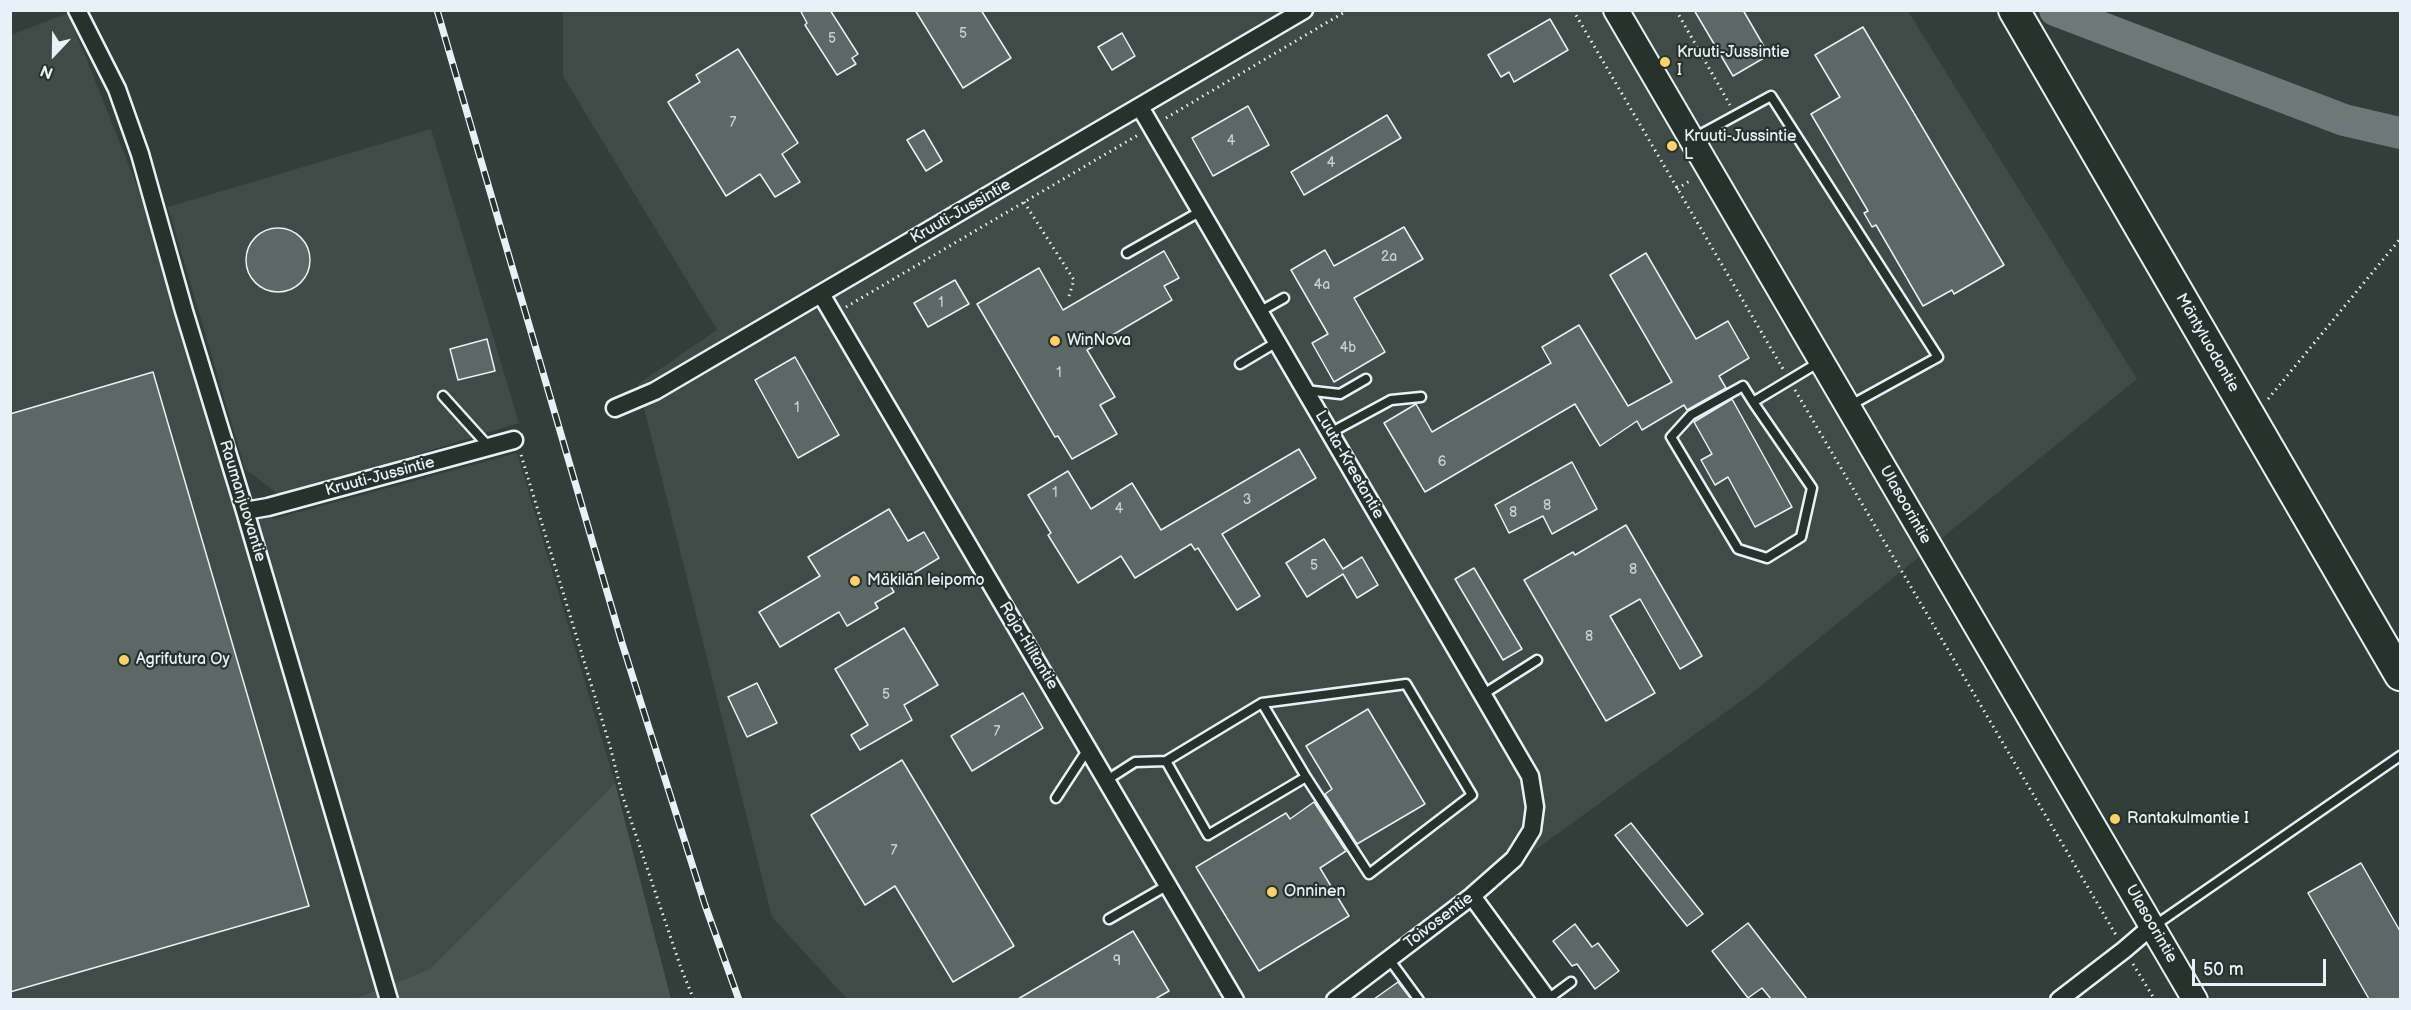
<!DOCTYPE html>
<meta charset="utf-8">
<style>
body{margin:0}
#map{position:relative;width:2411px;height:1010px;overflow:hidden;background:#323e39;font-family:"Balsamiq Sans",sans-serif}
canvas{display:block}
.frame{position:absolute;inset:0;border:12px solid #e8f1f8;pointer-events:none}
.north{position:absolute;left:24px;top:24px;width:60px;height:60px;-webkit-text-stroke:4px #26332d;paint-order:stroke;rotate:202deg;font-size:16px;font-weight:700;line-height:24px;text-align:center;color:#e8f1f8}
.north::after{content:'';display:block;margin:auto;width:21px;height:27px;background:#e8f1f8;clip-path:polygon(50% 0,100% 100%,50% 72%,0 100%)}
.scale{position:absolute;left:2192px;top:959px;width:134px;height:27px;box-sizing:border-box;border:3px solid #e8f1f8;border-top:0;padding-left:8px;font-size:18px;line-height:21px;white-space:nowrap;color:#e8f1f8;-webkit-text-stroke:4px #26332d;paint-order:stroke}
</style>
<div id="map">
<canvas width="2411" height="1010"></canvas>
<div class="frame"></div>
<div class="north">N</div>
<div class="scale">50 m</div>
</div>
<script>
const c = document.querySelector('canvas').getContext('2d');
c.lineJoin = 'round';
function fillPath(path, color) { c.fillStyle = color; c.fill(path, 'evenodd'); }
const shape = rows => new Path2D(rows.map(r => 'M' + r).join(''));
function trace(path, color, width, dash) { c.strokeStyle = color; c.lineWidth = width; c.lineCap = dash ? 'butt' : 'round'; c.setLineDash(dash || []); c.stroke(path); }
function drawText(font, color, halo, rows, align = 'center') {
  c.font = font + ' "Balsamiq Sans",sans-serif'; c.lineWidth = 4.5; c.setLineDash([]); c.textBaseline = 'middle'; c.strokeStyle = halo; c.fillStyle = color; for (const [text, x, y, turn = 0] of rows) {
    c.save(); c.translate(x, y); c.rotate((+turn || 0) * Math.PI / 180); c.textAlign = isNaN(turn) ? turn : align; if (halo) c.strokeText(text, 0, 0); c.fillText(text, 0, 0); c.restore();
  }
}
const built = shape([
 [563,11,1908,11,2137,379,1752,693,1329,999,847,999,772,917,638,384,717,330,563,76],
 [68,13,147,211,224,477,273,519,517,453,615,783,430,969,351,1000,11,1000,11,35],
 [431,129,519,423,281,496,245,469,168,207]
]);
const green = shape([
 [615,783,671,999,351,1000,430,969]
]);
const river = shape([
 [2055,10,2344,120,2400,133]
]);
const building = shape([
 [800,10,830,10,858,54,852,58,856,64,837,75,805,25,807,23,800,10],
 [915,10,981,10,1011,58,963,88,915,10],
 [1694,10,1743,10,1769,55,1733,76,1694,10],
 [1550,19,1568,50,1514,82,1509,72,1501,77,1488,55,1550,19],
 [1863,27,2004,265,1954,294,1952,290,1923,306,1876,225,1872,227,1864,213,1868,211,1811,114,1840,97,1815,55,1863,27],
 [1122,33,1135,56,1112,70,1098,47,1122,33],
 [738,49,798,143,782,154,800,182,775,197,760,174,726,196,668,102,700,82,696,75,738,49],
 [1248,106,1269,145,1213,176,1192,138,1248,106],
 [1387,115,1401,138,1304,195,1291,172,1387,115],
 [924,130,942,161,926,171,907,140,924,130],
 [1404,227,1423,259,1354,298,1385,352,1334,382,1312,343,1328,334,1291,270,1325,250,1334,266,1404,227],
 '246 260a32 32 0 1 1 64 0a32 32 0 1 1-64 0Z',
 [1164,251,1179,278,1164,286,1172,300,1087,350,1115,397,1100,405,1117,434,1072,459,1058,436,1055,437,977,304,1039,268,1063,310,1164,251],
 [1646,253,1696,339,1728,321,1749,358,1719,376,1726,388,1687,410,1684,405,1642,430,1637,421,1600,446,1575,404,1425,492,1384,423,1416,404,1432,432,1551,363,1542,347,1579,325,1628,406,1672,382,1610,275,1646,253],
 [955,280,969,304,928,327,914,303,955,280],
 [487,339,495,371,458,380,450,349,487,339],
 [795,357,839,435,798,458,755,380,795,357],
 [153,372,309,906,10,992,10,414,153,372],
 [1732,399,1792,507,1755,527,1728,477,1715,485,1701,460,1712,454,1694,422,1732,399],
 [1299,449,1316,478,1222,534,1260,596,1237,610,1198,548,1195,550,1191,544,1135,578,1121,556,1078,583,1048,535,1051,533,1028,495,1068,471,1091,509,1132,483,1161,530,1299,449],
 [1572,462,1597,509,1552,534,1543,516,1509,533,1495,505,1572,462],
 [889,509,908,541,924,532,939,558,891,587,894,592,875,603,878,608,847,626,839,612,780,647,759,612,820,576,808,557,889,509],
 [1626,525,1702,656,1680,669,1640,599,1610,616,1655,693,1606,721,1524,580,1573,552,1575,555,1626,525],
 [1324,539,1343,569,1362,557,1378,585,1357,598,1343,574,1307,597,1286,563,1324,539],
 [1474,568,1522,649,1503,660,1455,579,1474,568],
 [904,628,938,685,904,705,912,720,860,750,851,735,868,725,835,669,904,628],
 [757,683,777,723,747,737,728,697,757,683],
 [1023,693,1043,728,972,771,951,736,1023,693],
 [1368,709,1425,804,1357,844,1325,794,1332,789,1306,746,1368,709],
 [902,760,1014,946,953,982,895,886,865,905,811,815,902,760],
 [1314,802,1346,851,1320,868,1349,916,1259,971,1196,867,1286,813,1290,819,1314,802],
 [1631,823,1703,914,1687,926,1615,835,1631,823],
 [2361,863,2400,931,2400,999,2369,999,2308,893,2361,863],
 [1748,923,1807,999,1771,999,1762,988,1748,998,1712,951,1748,923],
 [1575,924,1592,947,1598,943,1619,971,1595,989,1577,964,1572,966,1553,941,1575,924],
 [1133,931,1169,991,1155,999,1018,999,1133,931],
 [1398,982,1411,999,1374,999,1398,982]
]);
const path = shape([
 [1573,10,1783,369],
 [1676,10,1730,105],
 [1166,118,1348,10],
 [1677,189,1691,180],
 [1024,202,1074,280,1069,296],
 [846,307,1138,135],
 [1795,390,2116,935],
 [2268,399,2400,239],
 [521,455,610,746,622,794,681,968,694,1000],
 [2133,964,2155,1000]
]);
const lane = shape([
 [1694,138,1771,96,1938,357,1851,405],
 [1127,253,1201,211],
 [1259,312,1284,298],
 [1240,364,1277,342],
 [1305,390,1340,394,1366,379],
 [443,396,489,447],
 [1753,402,1743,386,1691,415,1671,437,1738,549,1767,558,1801,537,1812,488,1753,402,1821,361],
 [1330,433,1391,400,1421,397],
 [1482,695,1537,660],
 [1262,703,1406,684,1472,795,1369,874,1306,777],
 [1107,780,1135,762,1166,761,1208,835,1306,777,1262,703,1166,761],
 [1056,798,1088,749],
 [1109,919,1168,885],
 [2154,926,2400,756],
 [1389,959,1419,1000],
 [1548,999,1571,982]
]);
const street = shape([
 [77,10,117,89,140,154,184,311,245,511,389,1000],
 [1140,107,1530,776,1535,807,1532,830,1514,859,1472,896,1335,1000],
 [821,294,1235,1000],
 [615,408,655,391,1304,10],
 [245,511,268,507,514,440],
 [1472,896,1548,1000],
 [2059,1000,2124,950,2152,926]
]);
const secondary = shape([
 [1616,10,2195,1000]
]);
const highway = shape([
 [2014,10,2400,675]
]);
const rail = shape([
 [437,10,622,643,705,905,739,1000]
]);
const markers = [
 [1665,62,6,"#ffd166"],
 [1672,146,6,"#ffd166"],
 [1055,341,6,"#ffd166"],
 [855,581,6,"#ffd166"],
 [124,660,6,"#ffd166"],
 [2115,819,6,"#ffd166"],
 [1272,892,6,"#ffd166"]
];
const numberNames = [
 ["5",963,34],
 ["5",832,39],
 ["7",733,123],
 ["4",1231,141],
 ["4",1331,163],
 ["2a",1389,257],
 ["4a",1322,285],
 ["1",941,303],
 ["4b",1348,348],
 ["1",1059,373],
 ["1",797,408],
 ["6",1442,462],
 ["1",1055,493],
 ["3",1247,500],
 ["8",1547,506],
 ["4",1119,509],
 ["8",1513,513],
 ["5",1314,566],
 ["8",1633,570],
 ["8",1589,637],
 ["5",886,695],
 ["7",997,732],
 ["7",894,851],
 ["9",1117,961]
];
const poiNames = [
 ["Kruuti-Jussintie",1677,53],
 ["I",1677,71],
 ["Kruuti-Jussintie",1684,137],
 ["L",1684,155],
 ["WinNova",1067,341],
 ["Mäkilän leipomo",867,581],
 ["Agrifutura Oy",136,660],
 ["Rantakulmantie I",2127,819],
 ["Onninen",1284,892]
];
const streetNames = [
 ["Kruuti-Jussintie",961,212,-30],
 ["Mäntyluodontie",2207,343,60],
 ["Luuta-Kreetantie",1349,465,60],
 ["Kruuti-Jussintie",380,477,-15],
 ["Raumanjuovantie",242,501,73],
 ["Ulasoorintie",1905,505,60],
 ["Raja-Hiltantie",1028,646,59],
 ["Toivosentie",1439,921,-37],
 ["Ulasoorintie",2151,924,60]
];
fillPath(built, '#3f4b46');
fillPath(green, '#495651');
trace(river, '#6d7978', 32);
fillPath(building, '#5c6865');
trace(building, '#e8f1f8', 1.5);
trace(lane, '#e8f1f8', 13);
trace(street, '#e8f1f8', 21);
trace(secondary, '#e8f1f8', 28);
trace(highway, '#e8f1f8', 34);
trace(path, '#e8f1f8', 3, [1.5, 4.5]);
trace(lane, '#26332d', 8);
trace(street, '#26332d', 16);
trace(secondary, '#26332d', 24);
trace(highway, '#26332d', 30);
trace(rail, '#e8f1f8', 7);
trace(rail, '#26332d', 4.5, [14]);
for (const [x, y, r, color] of markers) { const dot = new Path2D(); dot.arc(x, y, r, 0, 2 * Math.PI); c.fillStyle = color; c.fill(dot); trace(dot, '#26332d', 2); }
drawText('14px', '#c5cfd3', null, numberNames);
drawText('16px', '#e8f1f8', '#26332d', poiNames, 'left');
drawText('16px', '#e8f1f8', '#26332d', streetNames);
</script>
